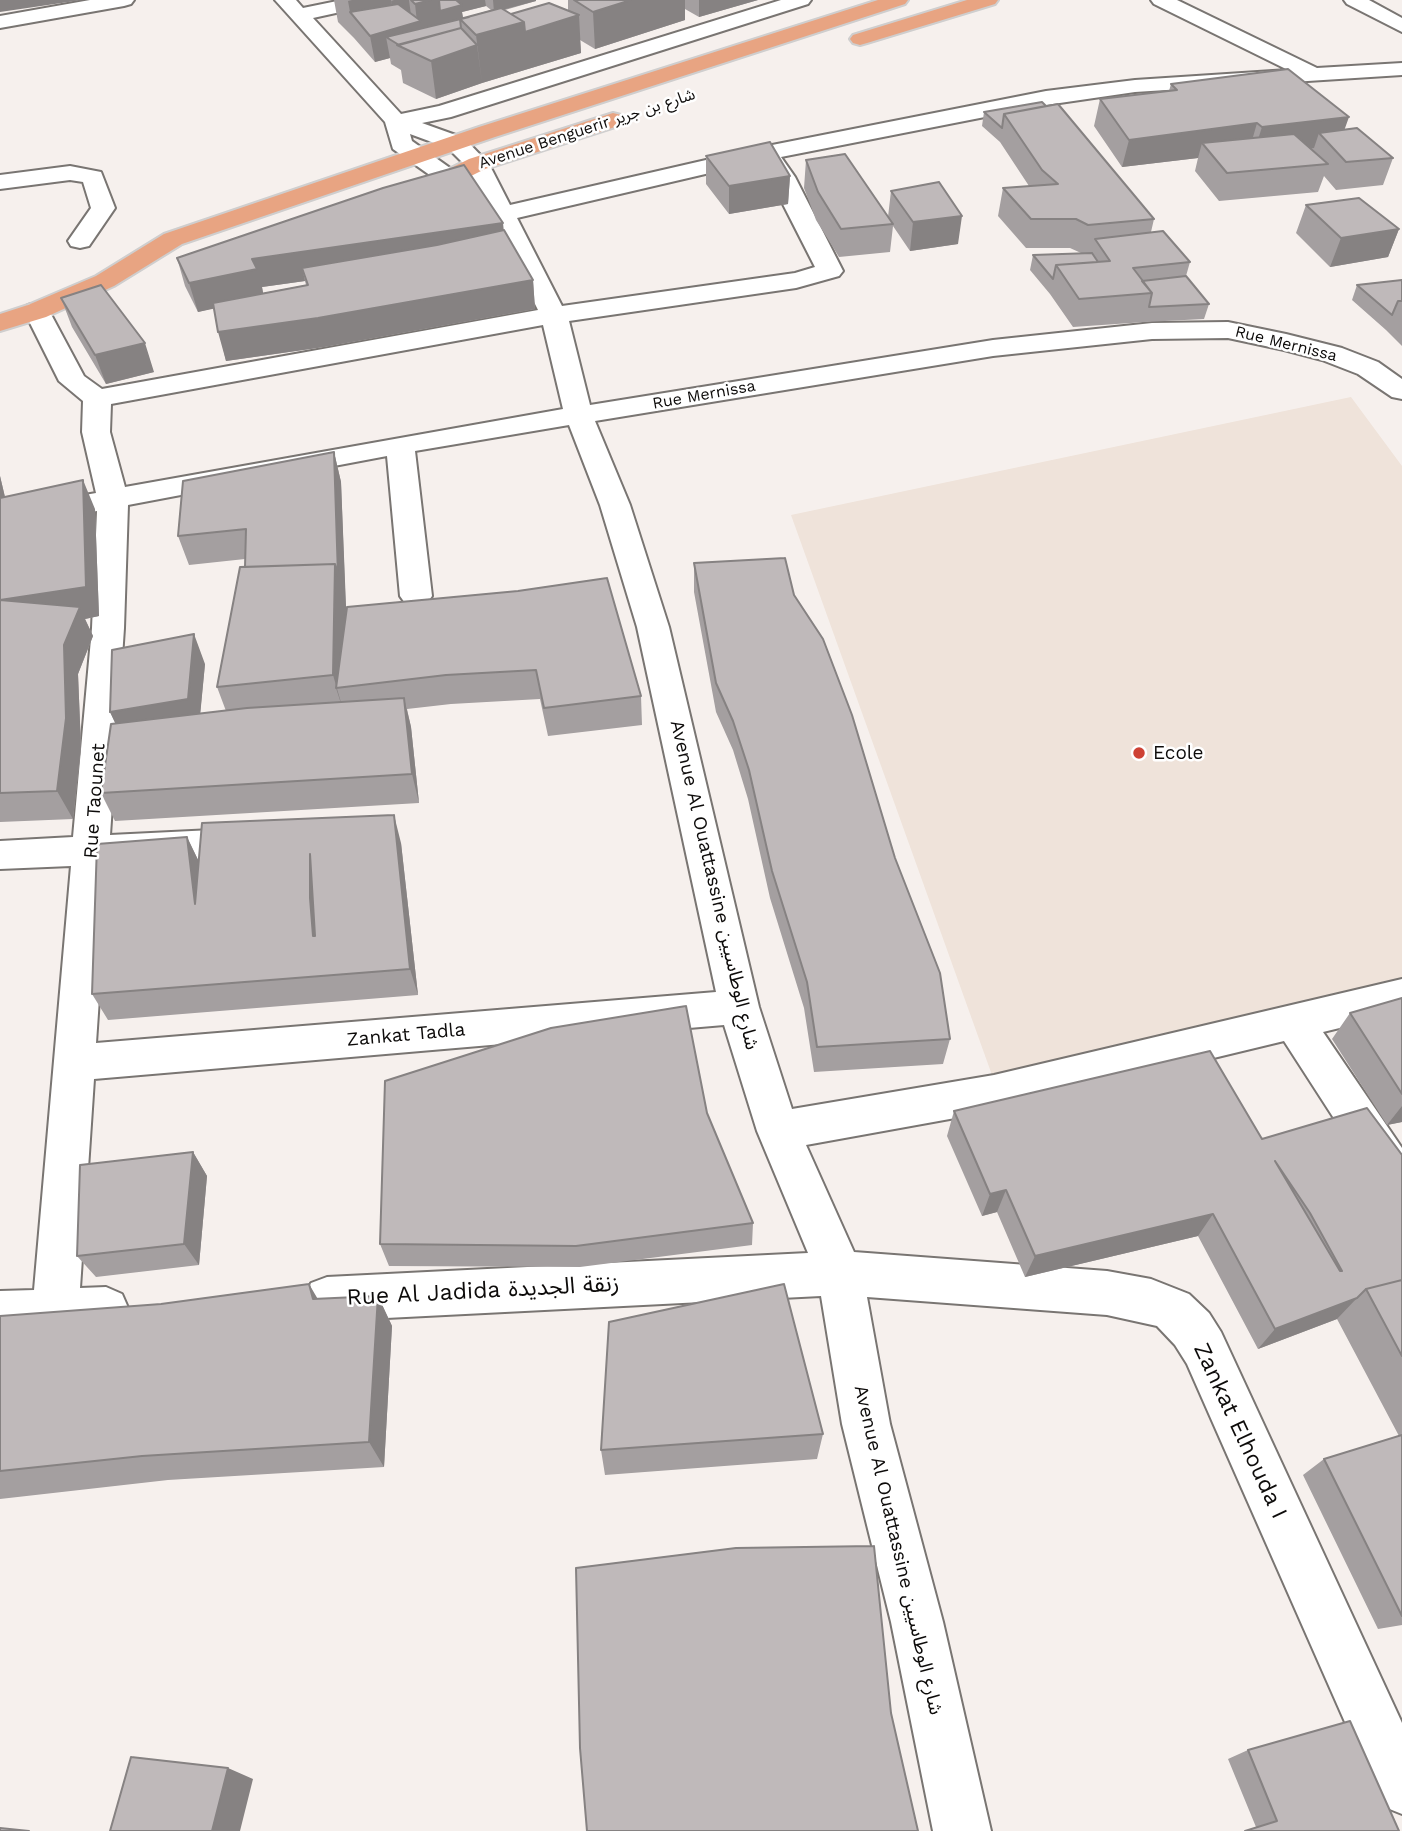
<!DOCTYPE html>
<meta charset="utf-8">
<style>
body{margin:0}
canvas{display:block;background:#f6f0ed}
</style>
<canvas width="1402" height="1831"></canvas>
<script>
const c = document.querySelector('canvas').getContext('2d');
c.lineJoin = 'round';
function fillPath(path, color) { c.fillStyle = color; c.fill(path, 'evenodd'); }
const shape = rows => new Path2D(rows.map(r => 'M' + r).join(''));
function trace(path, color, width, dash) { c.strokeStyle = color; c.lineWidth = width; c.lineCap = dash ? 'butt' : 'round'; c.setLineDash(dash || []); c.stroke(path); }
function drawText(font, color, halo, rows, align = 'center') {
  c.font = font + ' "Work Sans","Noto Sans Arabic",sans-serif'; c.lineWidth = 5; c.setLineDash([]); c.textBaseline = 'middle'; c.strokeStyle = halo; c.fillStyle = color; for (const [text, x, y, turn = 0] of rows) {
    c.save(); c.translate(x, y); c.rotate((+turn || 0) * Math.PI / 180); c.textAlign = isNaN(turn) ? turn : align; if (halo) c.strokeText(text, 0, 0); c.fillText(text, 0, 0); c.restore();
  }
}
const built = shape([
 [1351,397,1402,466,1402,992,997,1089,791,515]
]);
const minor = shape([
 [90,0,134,0,131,4,124,6,0,28,0,16,90,0],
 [275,0,296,0,303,8,342,0,380,0,377,4,313,18,401,114,439,106,781,0,811,0,808,4,451,117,422,123,464,138,489,164,510,205,767,146,1046,91,1135,80,1288,70,1154,4,1151,0,1177,0,1317,68,1402,63,1402,75,1135,92,1046,105,781,157,795,177,843,271,839,276,796,288,569,321,590,405,993,340,1152,323,1228,322,1286,334,1342,348,1378,362,1402,379,1402,399,1392,397,1358,374,1322,360,1284,350,1228,338,1152,339,993,356,595,421,630,505,669,627,759,1007,792,1109,994,1075,1402,979,1402,1013,1323,1032,1402,1148,1402,1205,1386,1199,1284,1041,994,1111,806,1145,854,1252,1107,1271,1151,1279,1189,1294,1209,1313,1221,1332,1402,1723,1402,1814,1382,1806,1187,1364,1175,1345,1157,1326,1107,1315,867,1297,890,1424,943,1622,991,1831,933,1831,891,1622,842,1424,821,1296,327,1321,311,1315,304,1299,311,1283,327,1277,808,1253,757,1131,724,1025,94,1079,80,1288,106,1287,122,1294,129,1310,122,1326,106,1333,0,1337,0,1291,34,1290,71,866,0,869,0,841,73,837,92,628,97,511,0,530,0,510,96,493,82,432,83,401,59,381,24,311,28,305,37,303,46,305,84,376,102,389,538,310,482,197,441,183,393,149,385,122,275,0],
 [410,134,448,148,467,167,473,178,457,173,412,141,410,134],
 [761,161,815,267,795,273,562,306,517,218,761,161],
 [543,325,563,409,125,487,110,432,111,404,543,325],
 [569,425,600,505,637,627,716,992,96,1043,108,864,253,856,266,852,271,842,266,832,253,828,110,835,124,628,128,505,387,456,400,596,405,603,416,607,427,603,432,596,415,451,569,425],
 [1344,0,1369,0,1402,18,1402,32,1347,4,1344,0],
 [70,166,101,172,115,208,89,246,80,248,71,246,68,241,91,208,83,182,70,180,0,189,0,175,70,166]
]);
const major = shape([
 [878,0,908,0,905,4,495,137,182,244,114,286,46,317,0,331,0,314,28,305,96,276,164,234,479,127,878,0],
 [967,0,998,0,995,4,867,43,860,45,853,43,850,39,853,35,967,0],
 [613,113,621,115,624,120,621,125,485,169,457,183,427,193,419,195,411,193,407,188,411,183,441,173,469,159,613,113]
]);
const wall = shape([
 [334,0,536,0,536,1,505,10,511,14,568,11,568,0,758,0,699,17,685,9,685,20,595,49,580,40,581,53,528,69,482,83,436,99,403,83,401,70,391,64,390,58,375,62,354,38,338,22],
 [486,6,491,10,463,18,462,12],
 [1171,84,1393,158,1383,185,1336,190,1324,176,1318,192,1219,201,1195,171,1198,158,1122,167,1094,126,1100,99,1169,91],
 [1042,102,1154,219,1151,232,1190,262,1186,276,1209,304,1204,319,1145,322,1073,327,1050,294,1030,270,1033,255,1081,253,1070,248,1026,248,998,216,1003,188,1029,186,1000,142,982,126,984,112],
 [706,156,790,176,788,204,729,214,706,184],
 [806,160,888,217,891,191,958,244,910,251,893,226,890,252,839,257,816,220,804,188],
 [1306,205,1399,229,1388,257,1330,267,1296,233],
 [503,230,533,280,535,309,324,347,226,361,214,308,198,312,185,286,177,258],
 [305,281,306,285,263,293,262,287],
 [1402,280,1402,346,1386,330,1352,300,1357,285],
 [61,298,154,372,106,384,72,327],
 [334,452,341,482,346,614,641,696,642,725,548,736,540,699,451,704,407,709,411,727,419,803,115,821,101,793,116,724,110,712,205,664,200,714,226,711,217,687,245,567,245,559,189,565,178,536],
 [0,476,5,497,95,509,99,616,85,619,93,636,78,674,81,747,73,819,0,822],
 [694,563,794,595,950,1039,943,1064,814,1072,804,1008,770,898,748,799,733,750,716,712,694,592],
 [187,837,199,862,401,843,418,995,108,1020,92,994],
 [1402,998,1402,1122,1387,1125,1332,1039,1350,1013],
 [954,1111,1262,1139,1402,1155,1402,1625,1378,1629,1303,1475,1324,1459,1399,1436,1337,1319,1258,1349,1198,1236,1025,1277,997,1212,982,1216,947,1136],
 [707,1113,753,1223,752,1245,580,1267,389,1266,380,1244],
 [193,1152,207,1176,199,1265,96,1277,77,1256],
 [378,1296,392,1326,384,1467,168,1480,0,1499,0,1316],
 [823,1434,817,1459,605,1475,601,1450],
 [1248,1750,1399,1831,1256,1827,1228,1759]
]);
const shadedWall = shape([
 [0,0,82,0,0,12],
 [352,0,391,0,395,27,350,12,348,1],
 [394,0,409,0,412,23,395,27,391,1],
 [431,0,485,0,486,6,462,12,463,18,386,37,390,58,375,62,370,36,417,22,415,4],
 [493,0,536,0,536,1,494,12],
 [631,0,685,0,685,20,595,49,593,12],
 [699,0,758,0,699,17],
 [579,15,581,53,528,69,482,83,476,35,524,22],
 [477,45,482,83,436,99,431,61],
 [1349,117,1339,145,1319,133,1314,148,1253,155,1262,127],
 [1257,123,1249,151,1202,143,1198,158,1122,167,1129,140],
 [790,176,788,204,729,214,729,186],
 [962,216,958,244,910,251,913,222],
 [503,223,506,251,302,268,305,281,262,287,264,298,198,312,189,283,252,259],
 [1399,229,1388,257,1330,267,1341,238],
 [533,280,535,309,324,347,226,361,218,332],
 [145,343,154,372,106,384,95,355],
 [334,452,341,482,346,606,345,687,336,688,345,716,333,675],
 [0,476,8,510,0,512],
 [83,480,95,509,99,616,85,619,93,636,78,674,81,747,73,819,57,791,0,603],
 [194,634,205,664,199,727,123,740,110,712],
 [404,698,411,727,419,803,412,774],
 [394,815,401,843,418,995,410,969],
 [187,837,200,864,195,904],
 [310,854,323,963,313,936,310,898],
 [1402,1106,1402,1122,1387,1125],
 [193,1152,207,1176,199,1265,184,1244],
 [1006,1190,997,1212,982,1216,990,1194],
 [1213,1214,1198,1236,1025,1277,1035,1256],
 [309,1284,326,1313,313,1299],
 [378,1296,392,1326,384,1467,369,1442],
 [1357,1298,1337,1319,1258,1349,1275,1329],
 [228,1768,253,1779,240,1831,212,1831]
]);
const building = shape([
 [411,0,431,0,415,4,411,0],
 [439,0,456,0,462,5,440,11,439,0],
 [574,0,631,0,593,12,574,0],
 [549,3,579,15,525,32,524,22,511,14,549,3],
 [398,4,421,21,370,36,350,12,398,4],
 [501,8,524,22,476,35,460,19,501,8],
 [469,17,460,19,461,28,399,45,386,37,469,17],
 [461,28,477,45,431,61,397,45,461,28],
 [1288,69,1349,117,1262,127,1257,123,1129,140,1100,99,1177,90,1171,84,1288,69],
 [1042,102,1046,106,1004,114,1002,128,984,112,1042,102],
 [1058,104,1154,219,1088,225,1076,219,1031,219,1003,188,1058,184,1042,170,1004,114,1058,104],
 [1357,128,1393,158,1346,162,1319,133,1357,128],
 [1294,134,1328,164,1227,173,1202,143,1294,134],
 [770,142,790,176,729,186,706,156,770,142],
 [845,154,893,224,841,229,818,192,806,160,845,154],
 [464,165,503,223,252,259,257,269,189,283,177,258,383,188,464,165],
 [939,182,962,216,913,222,891,191,939,182],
 [1359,198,1399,229,1341,238,1306,205,1359,198],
 [504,230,533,280,318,318,218,332,213,303,308,285,302,268,437,245,504,230],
 [1163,231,1190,262,1133,268,1152,293,1079,299,1056,265,1110,261,1095,239,1163,231],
 [1092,253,1098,262,1056,265,1053,279,1033,255,1092,253],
 [1186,276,1209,304,1149,307,1152,293,1142,281,1186,276],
 [1402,280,1402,301,1398,301,1392,315,1357,285,1402,280],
 [101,285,145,343,95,355,61,298,101,285],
 [334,452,338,576,335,564,245,567,246,529,178,536,183,481,334,452],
 [83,480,86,587,0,600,0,498,83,480],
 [785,558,794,595,823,639,852,715,895,858,940,973,950,1039,817,1047,807,982,772,871,749,770,733,721,716,683,694,563,785,558],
 [335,564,333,675,217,687,240,567,335,564],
 [607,578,641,696,544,708,536,670,446,675,336,688,347,607,518,591,607,578],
 [0,600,80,607,64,645,66,718,57,791,0,793,0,600],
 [194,634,188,699,110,712,112,650,194,634],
 [404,698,412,774,101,793,111,724,247,708,404,698],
 [394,815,410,969,92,994,97,844,187,837,195,904,202,823,394,815],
 [310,854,315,936,313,936,310,898,310,854],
 [1402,998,1402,1094,1350,1013,1402,998],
 [686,1006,707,1113,753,1223,576,1246,380,1244,385,1081,551,1028,686,1006],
 [1210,1051,1262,1139,1367,1108,1402,1155,1402,1280,1366,1289,1357,1298,1275,1329,1213,1214,1035,1256,1006,1190,990,1194,954,1111,1210,1051],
 [1275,1161,1310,1213,1342,1271,1340,1271,1275,1161],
 [193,1152,184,1244,77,1256,80,1165,193,1152],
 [1402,1280,1402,1356,1366,1289,1402,1280],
 [309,1284,313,1299,378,1296,369,1442,142,1456,0,1471,0,1316,161,1304,309,1284],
 [784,1284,823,1434,601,1450,609,1322,784,1284],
 [1402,1435,1402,1616,1324,1459,1402,1435],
 [874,1546,891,1713,918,1831,587,1831,580,1748,576,1568,736,1548,874,1546],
 [1350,1721,1399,1831,1245,1831,1277,1821,1248,1750,1350,1721],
 [131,1757,228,1768,212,1831,110,1831,131,1757],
 [0,1828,29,1831,0,1831,0,1828]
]);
const markers = [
 [1139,753,7,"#ce4134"]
];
const farStreetnames = [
 ["Avenue Benguerir شارع بن جرير",587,129,-18],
 ["Rue Mernissa",1286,344,14],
 ["Rue Mernissa",704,395,-10]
];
const poiNames = [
 ["Ecole",1153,753]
];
const streetNames = [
 ["Rue Taounet",95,801,-86],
 ["Avenue Al Ouattassine شارع الوطاسيين",714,885,77],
 ["Zankat Tadla",406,1035,-5],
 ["Avenue Al Ouattassine شارع الوطاسيين",898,1550,77]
];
const nearStreetnames = [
 ["Rue Al Jadida زنقة الجديدة",483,1291,-3],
 ["Zankat Elhouda I",1240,1431,65]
];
fillPath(built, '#efe3da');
trace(minor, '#797572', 4);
trace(major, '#cfcece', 4);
fillPath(minor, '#fff');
fillPath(major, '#e8a482');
fillPath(wall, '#a49fa0');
fillPath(shadedWall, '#868282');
fillPath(building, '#bfb9ba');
trace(building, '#868282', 2);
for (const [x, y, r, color] of markers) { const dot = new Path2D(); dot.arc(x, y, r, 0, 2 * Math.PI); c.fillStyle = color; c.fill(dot); trace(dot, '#fff', 2.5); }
drawText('16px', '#0d0b0a', '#fff', farStreetnames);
drawText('19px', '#0d0b0a', '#fff', poiNames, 'left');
drawText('19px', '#0d0b0a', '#fff', streetNames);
drawText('23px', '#0d0b0a', '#fff', nearStreetnames);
</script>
